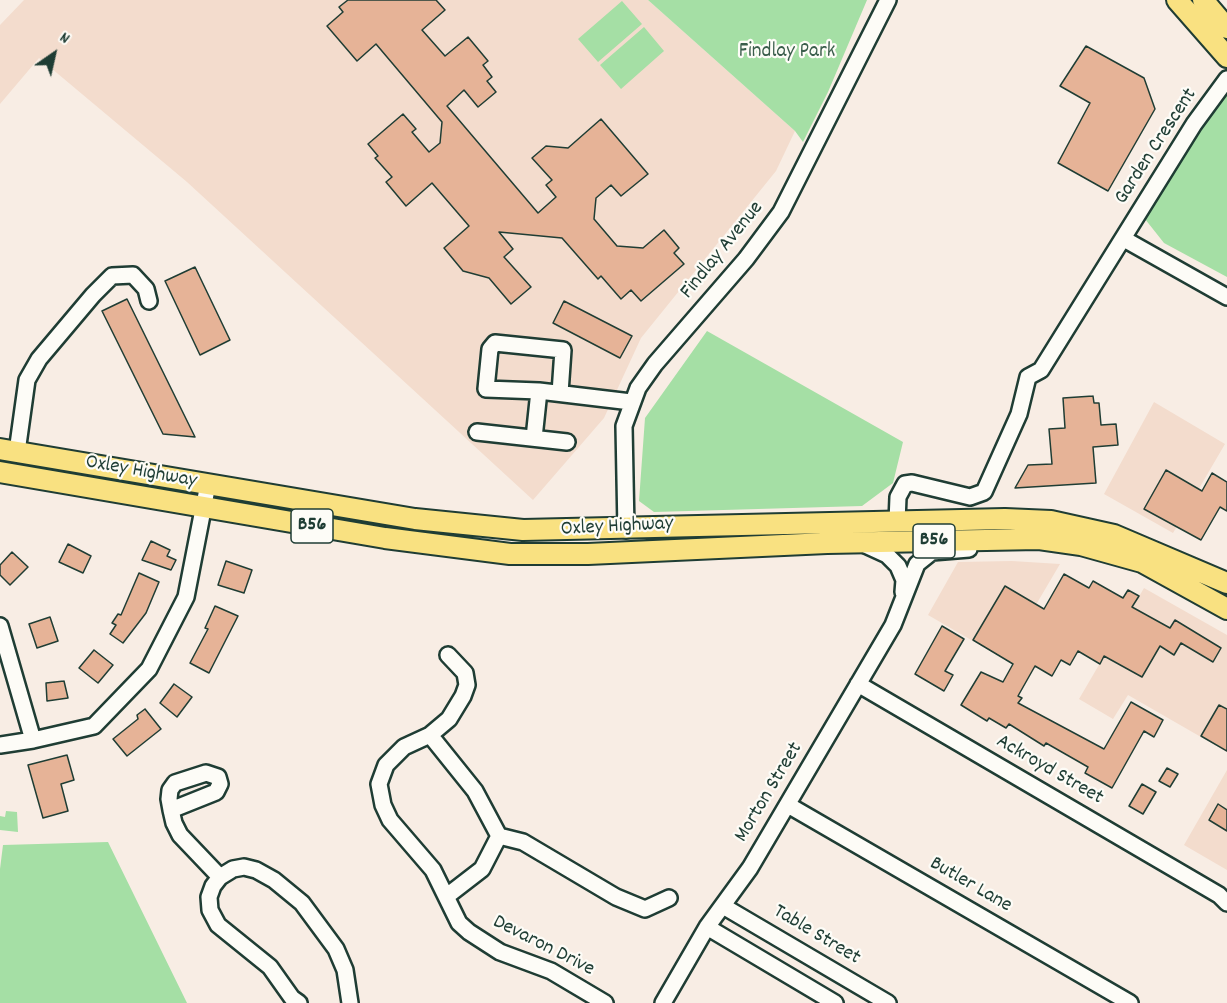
<!DOCTYPE html>
<style>
body{margin:0}
#map{position:relative;width:1227px;height:1003px;overflow:hidden;background:#f8ede4;font-family:Dekko,sans-serif}
canvas{display:block}
.north{position:absolute;left:24px;top:24px;width:60px;height:60px;-webkit-text-stroke:4px #fdfcf7;paint-order:stroke;rotate:34deg;font-size:16px;font-weight:700;line-height:24px;text-align:center;color:#1f3d34}
.north::after{content:'';display:block;margin:auto;width:21px;height:27px;background:#1f3d34;clip-path:polygon(50% 0,100% 100%,50% 72%,0 100%)}
</style>
<div id="map">
<canvas width="1227" height="1003"></canvas>
<div class="north">N</div>
</div>
<script>
const c = document.querySelector('canvas').getContext('2d');
c.lineJoin = 'round';
function fillPath(path, color) { c.fillStyle = color; c.fill(path, 'evenodd'); }
const shape = rows => new Path2D(rows.map(r => 'M' + r).join(''));
function trace(path, color, width, dash) { c.strokeStyle = color; c.lineWidth = width; c.lineCap = dash ? 'butt' : 'round'; c.setLineDash(dash || []); c.stroke(path); }
function drawText(font, color, halo, rows, align = 'center') {
  c.font = font + ' Dekko,sans-serif'; c.lineWidth = 4.5; c.setLineDash([]); c.textBaseline = 'middle'; c.strokeStyle = halo; c.fillStyle = color; for (const [text, x, y, turn = 0] of rows) {
    c.save(); c.translate(x, y); c.rotate((+turn || 0) * Math.PI / 180); c.textAlign = isNaN(turn) ? turn : align; if (halo) c.strokeText(text, 0, 0); c.fillText(text, 0, 0); c.restore();
  }
}
const built = shape([
 [24,0,648,0,795,131,776,171,641,338,604,418,533,500,187,182,39,58,0,104,0,25],
 [1154,402,1225,444,1173,533,1104,494],
 [1012,561,1060,564,1004,659,928,615,958,562],
 [1144,588,1227,635,1227,752,1128,695,1113,719,1079,699],
 [1227,770,1227,870,1184,845]
]);
const green = shape([
 [648,0,867,0,828,92,803,142,795,131],
 [622,1,642,24,598,62,578,39],
 [644,27,664,51,621,89,600,65],
 [1227,88,1227,277,1164,243,1145,219,1204,118],
 [707,331,903,442,893,483,862,506,654,512,639,501,645,418],
 [6,811,17,812,18,832,0,830,0,816,5,817],
 [108,842,187,1003,0,1003,0,869,3,845]
]);
const building = shape([
 [348,0,436,0,445,10,422,30,445,56,468,37,488,61,483,65,492,77,487,81,496,92,478,107,464,90,447,106,538,213,556,197,546,185,552,180,532,158,546,146,568,148,601,119,648,174,621,196,611,185,596,198,594,219,617,246,643,248,664,230,679,248,674,253,684,264,641,301,631,290,621,299,601,276,598,279,562,238,499,232,513,249,504,257,531,287,511,304,489,278,463,271,444,248,469,226,432,183,406,206,386,182,392,177,375,158,378,156,368,144,403,114,416,129,412,132,429,152,440,143,442,122,376,44,357,61,327,26,343,12,339,7,348,0],
 [1086,46,1144,78,1155,109,1108,191,1058,163,1090,103,1060,86,1086,46],
 [195,267,230,340,200,355,165,281,195,267],
 [127,299,195,437,163,434,102,311,127,299],
 [564,301,632,336,620,358,553,323,564,301],
 [1093,396,1094,403,1099,403,1101,425,1116,424,1118,445,1093,447,1096,483,1015,488,1028,465,1052,464,1049,429,1065,428,1063,398,1093,396],
 [1166,470,1202,491,1212,473,1227,482,1227,511,1220,507,1201,540,1144,509,1166,470],
 [151,541,170,550,167,556,176,560,171,570,142,560,151,541],
 [68,544,91,556,83,573,59,562,68,544],
 [12,552,28,567,10,585,0,575,0,565,12,552],
 [226,561,252,570,244,593,218,585,226,561],
 [139,573,159,582,146,613,123,643,110,634,116,625,112,623,118,614,121,615,139,573],
 [1064,574,1089,588,1093,581,1123,598,1128,590,1139,596,1132,607,1170,628,1175,620,1221,648,1213,662,1181,643,1174,655,1160,646,1142,677,1104,656,1100,664,1078,651,1070,665,1061,660,1052,676,1035,666,1018,696,1022,698,1018,703,1104,749,1131,702,1163,720,1154,737,1144,731,1112,788,1085,773,1088,767,1046,743,1044,746,1009,724,1006,728,989,718,987,721,961,705,981,672,1003,682,1013,664,973,640,1005,586,1044,609,1064,574],
 [215,606,238,616,209,673,190,663,208,629,205,628,215,606],
 [50,617,58,641,37,648,29,624,50,617],
 [942,626,964,639,945,671,953,675,944,691,915,674,942,626],
 [94,650,113,665,98,683,79,668,94,650],
 [64,681,68,698,47,701,46,683,64,681],
 [174,684,192,697,177,717,160,703,174,684],
 [1219,705,1227,709,1227,751,1201,736,1219,705],
 [145,709,161,729,127,756,113,739,138,719,137,715,145,709],
 [67,755,74,780,61,784,68,811,43,818,28,765,67,755],
 [1167,768,1178,774,1170,787,1159,781,1167,768],
 [1142,784,1156,792,1143,814,1129,806,1142,784],
 [1218,804,1227,810,1227,831,1209,820,1218,804]
]);
const minor = shape([
 [1124,239,1227,297],
 [560,393,563,350,495,343,490,349,486,389,539,391,631,402],
 [477,432,567,442],
 [534,438,539,391],
 [17,452,27,380,39,359,93,295,112,276,133,275,146,289,149,301],
 [897,522,898,497,905,484,912,483,970,497,984,492,1019,414,1028,377,1041,370,1194,124,1227,79],
 [626,530,624,426,638,388,655,364,746,259,781,212,888,0],
 [863,544,887,555,898,566,904,580,903,592],
 [0,626,33,740],
 [448,655,465,673,467,685,463,696,449,719,430,735,404,747,386,765,379,784,383,805,390,820,433,870,459,923,469,932,500,952,551,971,605,1003],
 [858,684,1219,895,1227,903],
 [430,735,475,791,499,836,482,869,447,896],
 [0,745,33,740,94,726,149,669,186,597,208,484],
 [788,805,1130,1003],
 [171,810,216,792,220,784,218,777,206,773,175,783,170,790,169,799,171,810,174,823,180,835,220,877],
 [499,836,523,842,616,897,645,909,669,898],
 [723,906,888,1003],
 [707,927,835,1003],
 [299,1003,292,998,270,967,218,925,210,910,209,897,213,886,220,877,233,869,244,867,256,870,274,880,302,903,336,949,345,970,350,1003],
 [663,1003,707,927,750,868,893,625,917,564,932,552,969,549]
]);
const major = shape([
 [1177,0,1227,57],
 [1203,0,1227,28],
 [0,449,415,519,523,530,1005,519,1051,521,1114,535,1227,583],
 [0,472,385,538,510,554,588,554,827,543,1039,539,1081,545,1142,562,1227,609]
]);
const shields = [
 [312,526,42],
 [934,541,42]
];
const shieldNames = [
 ["B56",312,526],
 ["B56",934,541]
];
const parkNames = [
 ["Findlay Park",787,53]
];
const streetNames = [
 ["Garden Crescent",1157,147,-57],
 ["Findlay Avenue",723,251,-51],
 ["Oxley Highway",141,473,10],
 ["Oxley Highway",617,528,-3],
 ["Ackroyd Street",1049,771,30],
 ["Morton Street",770,793,-59],
 ["Butler Lane",970,886,30],
 ["Table Street",816,936,31],
 ["Devaron Drive",543,947,27]
];
fillPath(built, '#f3dccd');
fillPath(green, '#a5dfa5');
fillPath(building, '#e6b397');
trace(building, '#1f3d34', 1.5);
trace(minor, '#1f3d34', 20);
trace(major, '#1f3d34', 24);
trace(minor, '#fdfcf7', 15);
trace(major, '#f9e181', 20);
for (const [x, y, w] of shields) { const box = new Path2D(); box.roundRect(x - w / 2, y - 17, w, 34, 4.5); c.fillStyle = '#fdfcf7'; c.fill(box); trace(box, '#1f3d34', 1.5); }
drawText('bold 20px', '#1f3d34', null, shieldNames);
drawText('21px', '#3a5d4b', '#fdfcf7', parkNames);
drawText('21px', '#1f3d34', '#fdfcf7', streetNames);
</script>
